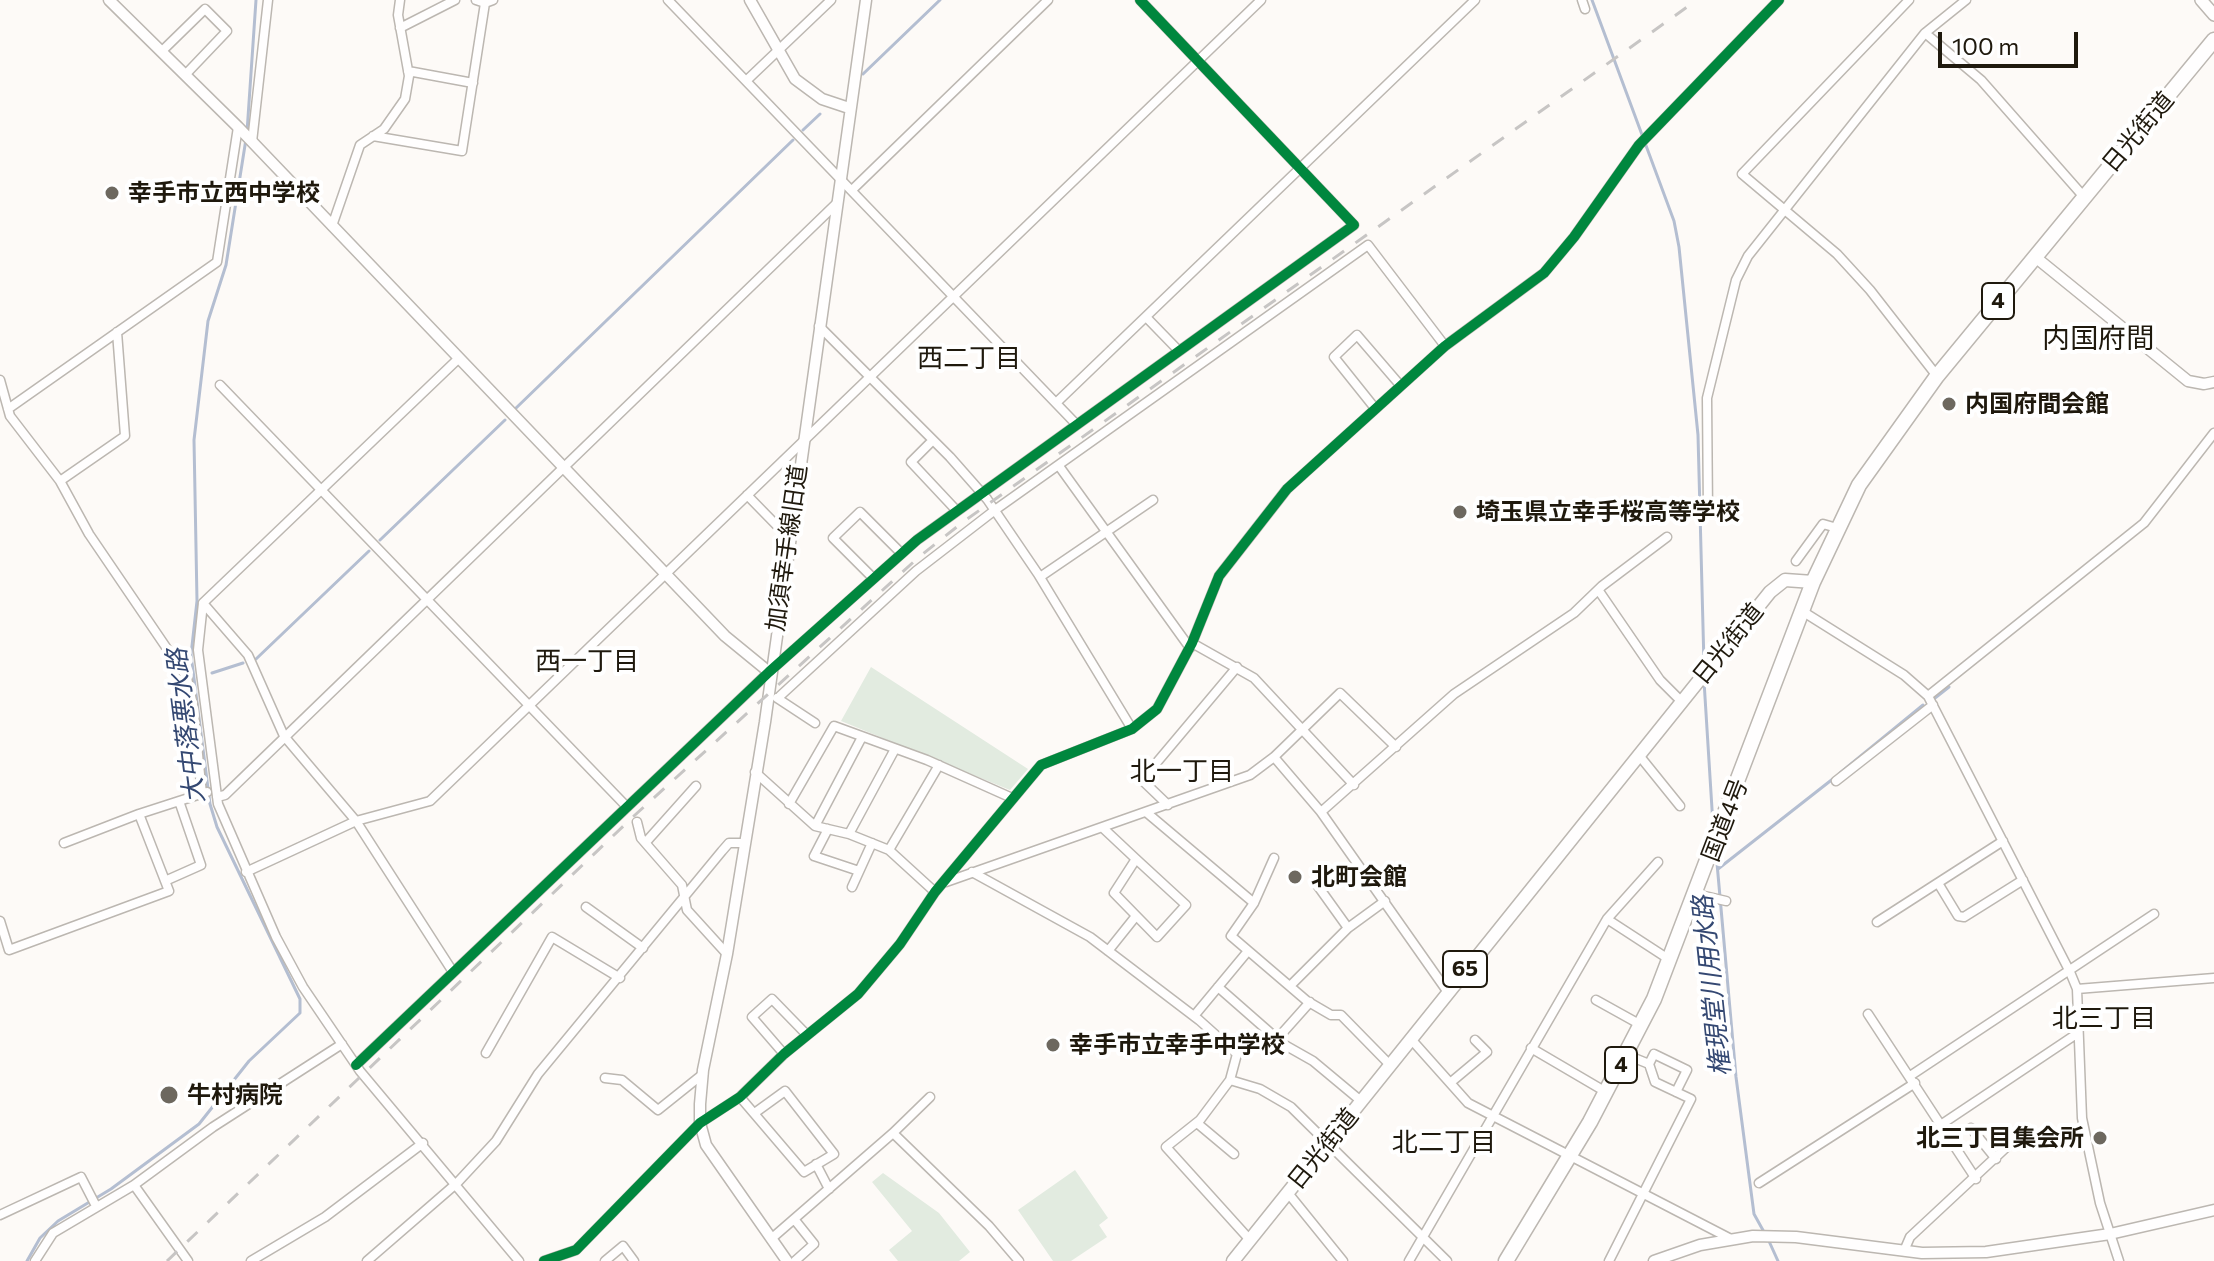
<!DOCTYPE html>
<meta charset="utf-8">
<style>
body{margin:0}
#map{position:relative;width:2214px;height:1261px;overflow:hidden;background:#fdfaf7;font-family:Commissioner,sans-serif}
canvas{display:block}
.scale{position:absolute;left:1938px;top:32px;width:140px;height:36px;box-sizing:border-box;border:4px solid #1f190d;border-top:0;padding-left:10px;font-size:24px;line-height:28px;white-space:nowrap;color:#1f190d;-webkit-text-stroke:6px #fff;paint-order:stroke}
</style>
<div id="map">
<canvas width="2214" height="1261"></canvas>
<div class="scale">100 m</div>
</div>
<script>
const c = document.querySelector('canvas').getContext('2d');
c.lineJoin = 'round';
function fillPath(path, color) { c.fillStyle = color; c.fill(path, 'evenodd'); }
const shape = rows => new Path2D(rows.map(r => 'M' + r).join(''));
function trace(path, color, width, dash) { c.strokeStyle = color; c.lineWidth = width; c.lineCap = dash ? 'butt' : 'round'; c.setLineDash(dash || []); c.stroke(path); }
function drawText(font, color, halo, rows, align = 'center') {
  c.font = font + ' Commissioner,"Noto Sans JP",sans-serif'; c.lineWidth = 8; c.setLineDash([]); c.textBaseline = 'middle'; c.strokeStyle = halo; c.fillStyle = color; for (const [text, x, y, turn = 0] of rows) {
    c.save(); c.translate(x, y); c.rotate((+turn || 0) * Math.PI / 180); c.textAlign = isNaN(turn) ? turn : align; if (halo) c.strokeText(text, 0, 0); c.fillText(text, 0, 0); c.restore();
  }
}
const green = shape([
 [871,667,1028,769,1010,790,841,721],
 [1075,1170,1108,1218,1099,1225,1107,1237,1071,1261,1053,1261,1018,1210],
 [883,1173,939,1213,970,1252,959,1261,898,1261,889,1250,912,1231,872,1182]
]);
const stream = shape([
 [1592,0,1674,221,1679,247,1698,435,1704,665],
 [863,74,940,0],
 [803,130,820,114],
 [247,132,256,0],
 [515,409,793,140],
 [380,540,505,420],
 [256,659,369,551],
 [212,673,243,663],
 [1704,681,1713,825],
 [1935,698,1949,687],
 [1840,773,1923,705],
 [1716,852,1736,1077,1754,1214,1764,1232],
 [1718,869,1834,778],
 [1768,1239,1778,1261],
 [27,1261,40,1238,58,1221,111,1189,199,1124,249,1061,300,1013,300,999,217,827,210,804,191,655,197,601,194,440,208,321,226,265,246,139]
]);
const minor = shape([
 [476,0,485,3,493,0],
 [668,0,1076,424],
 [1582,0,1585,9],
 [1909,0,1742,174,1837,254,1870,290,1937,376],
 [400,28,455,0],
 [1925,33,1966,0],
 [162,51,205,9,227,31,186,74],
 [408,71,473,83],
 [746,81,831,0],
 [373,136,462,151,485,3],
 [252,142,268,0],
 [852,190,1048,0],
 [332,226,360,145,384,129,405,99,409,76,398,15,400,0],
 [1146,317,1179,351],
 [819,326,950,457,987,499,1038,574,1132,729],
 [0,380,10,416,60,481,89,534,187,678,193,705,202,794],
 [220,385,627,807],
 [1056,403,1475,0],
 [1374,407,1334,357,1357,335,1400,385],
 [8,409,217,262,238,127],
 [933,440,911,462,956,510],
 [1059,466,1190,648],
 [60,481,125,436,117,332],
 [747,495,788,537],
 [1708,513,1707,398,1736,280,1748,256,1925,33,1981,80,2084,197],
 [1796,561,1823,524,1837,528],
 [1040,577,1153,500],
 [873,578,833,538,860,512,901,553],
 [1599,591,1660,680,1681,701],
 [203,603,198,650,218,804,276,937,303,987,360,1071,519,1261],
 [1802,611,1904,675,1928,696,2070,972,2077,989,2082,1118,2100,1203,2119,1261],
 [1192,643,1254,678,1354,785],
 [780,696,916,571,995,510,1368,245,1445,346],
 [1928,696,2144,523,2214,433],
 [777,698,815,723],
 [1638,754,1680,806],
 [1274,757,1321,812,1447,991],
 [755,772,815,826,849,834,889,850,935,892],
 [1836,781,1933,705],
 [217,797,225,795,837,203],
 [789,804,834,726,927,760,1012,798],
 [1168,805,1142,780,1237,667],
 [1146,812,1254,903],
 [1321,812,1454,694,1574,613,1602,586,1667,537],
 [637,822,641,838,682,885,687,910,727,954],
 [815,826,862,737],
 [1103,828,1136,859,1186,905,1157,937,1114,893,1136,859],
 [828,829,814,856,859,871],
 [849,834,895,749],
 [646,842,696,786],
 [64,843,139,814],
 [889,850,939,765],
 [1274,858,1254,903,1231,936,1307,1001,1331,1015,1341,1015,1390,1065],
 [246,872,356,821,430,801,1261,0],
 [972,872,1090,937,1199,1020,1237,1054,1230,1080],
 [165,881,201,865,179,801],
 [946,882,1250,775,1274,757,1340,693,1396,747],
 [1938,883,1958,916,1964,917,2023,880],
 [852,887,872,843],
 [1696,894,1726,901],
 [586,907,643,948],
 [1607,919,1670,960],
 [0,921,9,950,169,891,139,814,207,792],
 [1877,922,2003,841],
 [1348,928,1385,901],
 [1108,951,1136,916],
 [453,972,356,821,284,736,248,655,203,603,458,359],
 [1290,986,1348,928,1315,882],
 [1218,987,1283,1044,1313,1061,1361,1101],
 [2077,989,2214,978],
 [1596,1000,1641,1025],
 [1868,1014,1976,1179],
 [1194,1016,1248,951],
 [1410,1038,1468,1103,1729,1238],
 [1277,1039,1310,1002],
 [1531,1048,1606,1092],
 [486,1053,552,937,620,978],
 [784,1054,752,1017,772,999,807,1035],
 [1627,1055,1649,1064,1654,1054,1687,1070,1676,1092],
 [356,1065,769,672,917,540,1354,225,1140,0],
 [1910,1076,2154,914],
 [605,1078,622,1080,658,1110,703,1074],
 [1450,1083,1487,1052,1475,1040],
 [740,1097,804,1172,834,1154,785,1091,756,1112],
 [1197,1123,1234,1154],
 [1942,1124,2078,1033],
 [1971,1128,1996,1159],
 [893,1133,930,1097],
 [816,1164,829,1189],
 [1759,1183,1915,1083],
 [134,1185,213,1127,342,1044],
 [1288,1193,1343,1261],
 [0,1215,81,1177,96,1206],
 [794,1219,814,1244,795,1261],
 [771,1239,893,1133,989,1226,1019,1261],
 [1250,1240,1166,1147,1200,1120,1230,1080,1260,1089,1291,1107,1447,1261],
 [1904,1251,1910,1237,2012,1142],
 [35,1261,53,1233,134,1185,188,1261],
 [251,1261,325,1217,423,1143],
 [367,1261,457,1183,496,1141,538,1074,722,851,729,843,743,843],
 [544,1261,576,1250,700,1123,740,1097,784,1054,858,994,900,944,935,892,1041,765,1132,729,1157,709,1192,643,1219,576,1287,489,1445,346,1544,273,1574,237,1639,145,1779,0],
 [605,1261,623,1246,634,1261],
 [1409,1261,1607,919,1658,862],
 [1609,1261,1691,1099,1655,1082,1649,1064]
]);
const tertiary = shape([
 [109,0,238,127,725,636,769,672],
 [750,0,795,79,822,99,849,108],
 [2034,256,2188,381,2204,384,2214,382],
 [787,1261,706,1145,700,1123,700,1104,703,1070,727,954,765,722,866,0],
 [1654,1261,1700,1245,1753,1236,1796,1237,1922,1253,1986,1252,2110,1234,2214,1210]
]);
const secondary = shape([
 [2201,0,2214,15]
]);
const primary = shape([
 [1233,1261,1770,592,1785,580,1813,582]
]);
const trunk = shape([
 [1506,1261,1590,1122,1654,999,1813,582,1859,485,1937,376,2214,40]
]);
const rail = shape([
 [167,1261,635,815,919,557,963,522,1697,0]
]);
const cycleway = shape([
 [356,1065,769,672,917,540,1354,225,1140,0],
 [544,1261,576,1250,700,1123,740,1097,784,1054,858,994,900,944,935,892,1041,765,1132,729,1157,709,1192,643,1219,576,1287,489,1445,346,1544,273,1574,237,1639,145,1779,0]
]);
const markers = [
 [112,193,8,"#6d685f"],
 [1949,404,8,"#6d685f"],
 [1460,512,8,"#6d685f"],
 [1295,877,8,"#6d685f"],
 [1053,1045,8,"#6d685f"],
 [169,1095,10,"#6d685f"],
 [2100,1138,8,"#6d685f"]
];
const shields = [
 [1998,301,32],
 [1465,969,44],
 [1621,1065,32]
];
const shieldNames = [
 ["4",1998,301],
 ["65",1465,969],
 ["4",1621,1065]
];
const streetNames = [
 ["日光街道",2138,132,-50],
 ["加須幸手線旧道",787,548,-82],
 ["日光街道",1728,644,-51],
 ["国道4号",1725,820,-69],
 ["日光街道",1323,1149,-51]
];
const poiNames = [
 ["幸手市立西中学校",128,193],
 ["内国府間会館",1965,404],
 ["埼玉県立幸手桜高等学校",1476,512],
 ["北町会館",1311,877],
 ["幸手市立幸手中学校",1069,1045],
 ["牛村病院",187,1095],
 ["北三丁目集会所",2084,1138,"right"]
];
const neighbourhoodNames = [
 ["西二丁目",969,358],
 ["西一丁目",587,661],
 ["北一丁目",1182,771],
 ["北三丁目",2104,1018],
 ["北二丁目",1444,1142]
];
const waterNames = [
 ["大中落悪水路",186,726,-97],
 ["権現堂川用水路",1712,986,-96]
];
const quarterNames = [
 ["内国府間",2098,339]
];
fillPath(green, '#e2ebe0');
trace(stream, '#b4bed1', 3);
trace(minor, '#bcb7b1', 11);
trace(tertiary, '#bcb7b1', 13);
trace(secondary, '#bcb7b1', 14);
trace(primary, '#bcb7b1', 15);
trace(trunk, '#bcb7b1', 17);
trace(minor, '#fffefe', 8);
trace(tertiary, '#fffefe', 10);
trace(secondary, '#fffefe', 11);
trace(primary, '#fffefe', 12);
trace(trunk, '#fffefe', 14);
trace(rail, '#c7c5c4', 3, [14, 14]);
trace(cycleway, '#00873e', 10);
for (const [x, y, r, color] of markers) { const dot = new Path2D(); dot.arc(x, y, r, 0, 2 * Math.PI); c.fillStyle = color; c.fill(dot); trace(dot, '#fff', 3); }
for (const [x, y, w] of shields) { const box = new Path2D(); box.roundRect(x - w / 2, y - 18, w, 36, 6); c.fillStyle = '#fff'; c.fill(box); trace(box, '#1f190d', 2); }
drawText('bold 22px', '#1f190d', null, shieldNames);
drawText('24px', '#1f190d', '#fff', streetNames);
drawText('bold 24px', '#1f190d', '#fff', poiNames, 'left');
drawText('26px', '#1f190d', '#fff', neighbourhoodNames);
drawText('italic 26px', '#344872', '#fff', waterNames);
drawText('28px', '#1f190d', '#fff', quarterNames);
</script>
